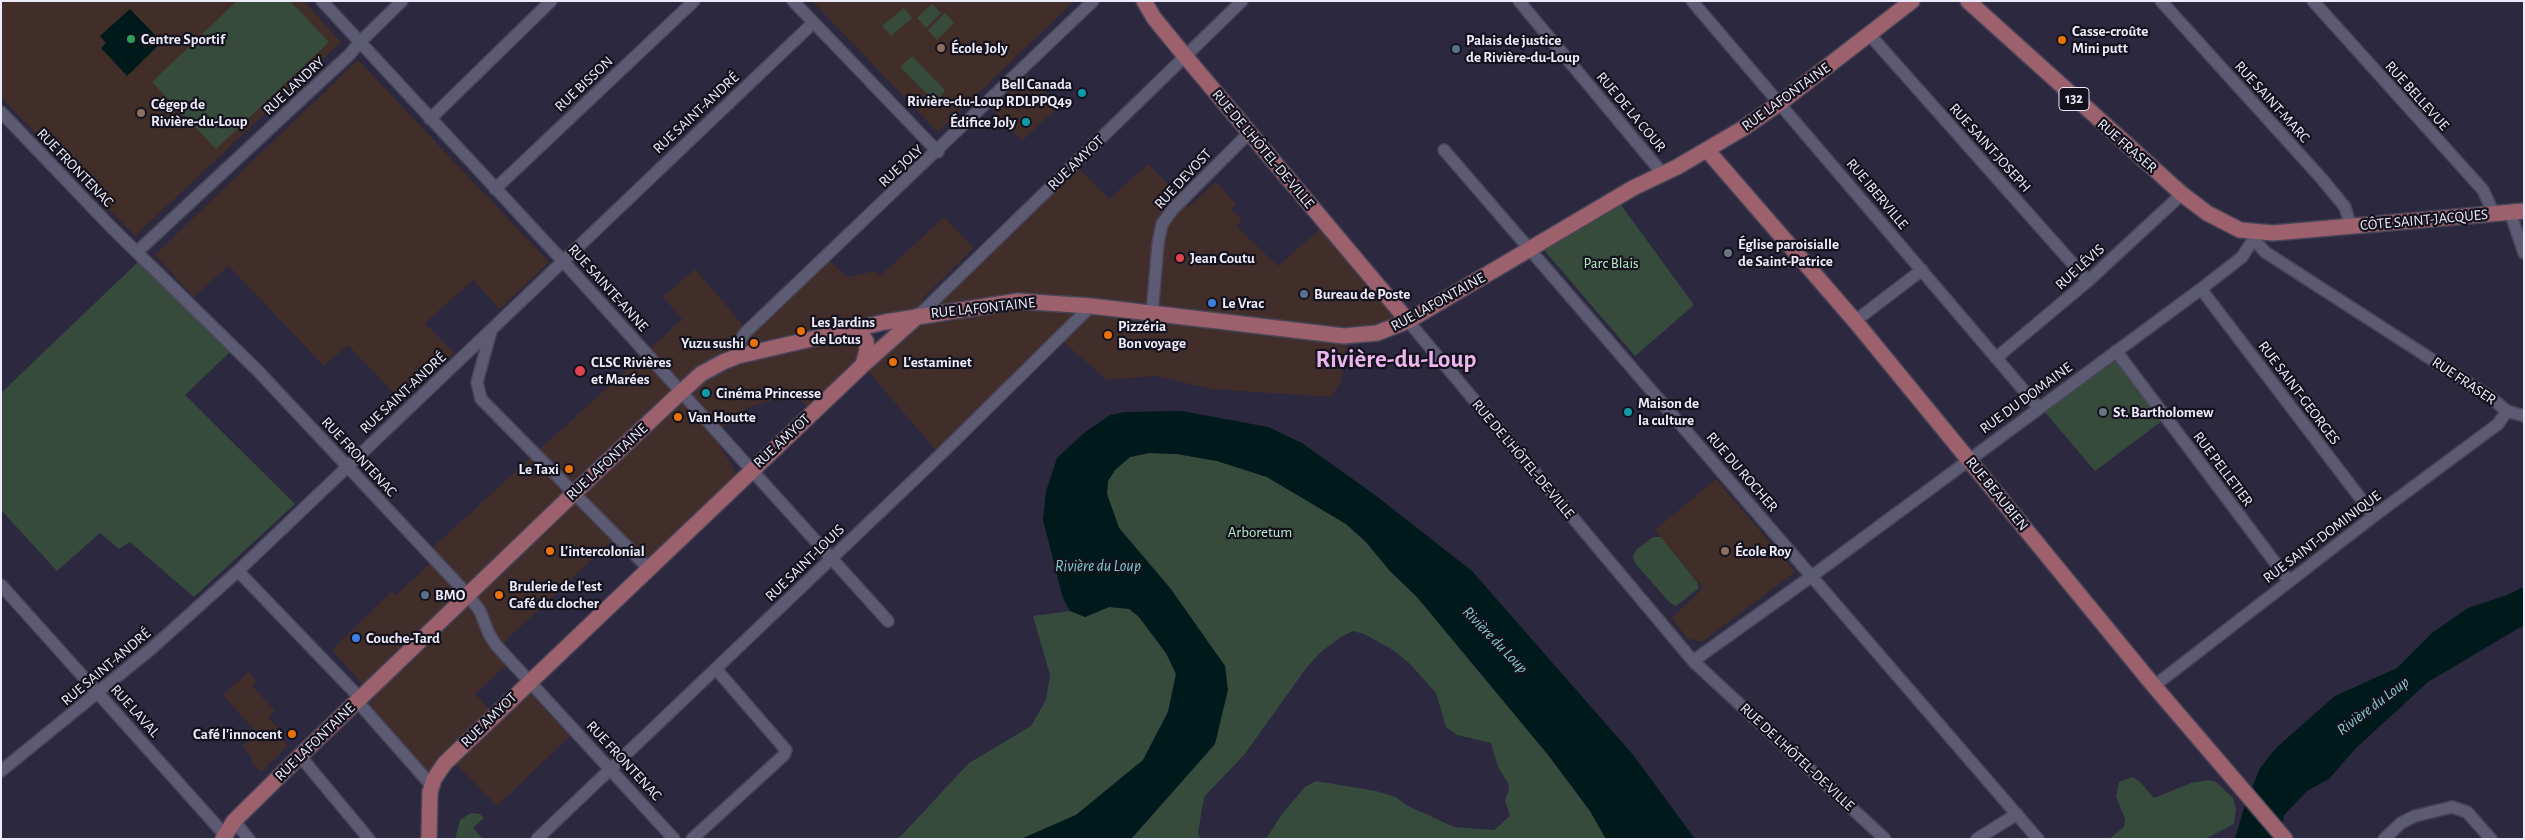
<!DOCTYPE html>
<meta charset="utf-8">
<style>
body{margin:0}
#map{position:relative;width:2525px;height:840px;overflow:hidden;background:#2b283f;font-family:"Alegreya Sans",sans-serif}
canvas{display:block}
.frame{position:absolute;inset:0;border:2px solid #edebfb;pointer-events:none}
</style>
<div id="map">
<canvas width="2525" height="840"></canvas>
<div class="frame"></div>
</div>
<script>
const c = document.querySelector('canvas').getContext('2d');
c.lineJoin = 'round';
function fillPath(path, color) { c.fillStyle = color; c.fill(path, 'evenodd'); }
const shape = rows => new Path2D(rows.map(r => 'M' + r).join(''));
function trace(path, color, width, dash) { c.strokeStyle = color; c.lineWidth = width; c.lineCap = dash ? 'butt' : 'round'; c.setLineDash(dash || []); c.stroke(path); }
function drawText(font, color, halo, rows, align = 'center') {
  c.font = font + ' "Alegreya Sans",sans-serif'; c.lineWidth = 4.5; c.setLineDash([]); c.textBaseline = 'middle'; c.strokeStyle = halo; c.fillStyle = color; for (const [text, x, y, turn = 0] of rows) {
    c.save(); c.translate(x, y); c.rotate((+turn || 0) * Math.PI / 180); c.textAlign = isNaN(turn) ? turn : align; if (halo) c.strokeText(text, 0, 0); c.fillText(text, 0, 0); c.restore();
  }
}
const commercial = shape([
 [1028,75,1058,107,1022,141,992,109],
 [1148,164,1189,206,1216,182,1236,204,1231,210,1242,219,1237,227,1278,266,1322,227,1397,319,1375,329,1350,330,1341,381,1331,397,1211,389,1156,376,1107,380,1059,338,940,455,867,370,917,325,947,317,953,319,1012,310,1011,295,941,305,941,302,1079,168,1109,199],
 [944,217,974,248,925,296,917,309,795,334,766,341,761,345,741,351,745,341,830,261,847,277,875,271,880,276],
 [188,223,228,266,194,297,155,255],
 [695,269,743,325,734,339,733,352,718,354,684,380,710,379,746,361,852,335,862,345,858,358,807,408,797,394,756,405,746,409,713,435,737,474,747,486,654,574,617,536,501,645,506,665,475,694,490,710,444,753,428,772,369,704,375,698,332,650,392,591,396,595,439,555,432,548,682,319,663,297],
 [248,672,256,681,252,686,275,711,268,717,281,731,278,734,288,746,261,772,252,763,252,758,242,746,256,732,223,695],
 [530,693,570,736,497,806,456,764]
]);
const education = shape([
 [1,1,304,1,341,42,135,236,1,97],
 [812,1,1074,1,938,132],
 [358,60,549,262,500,309,473,280,425,323,454,353,402,402,348,345,324,366,188,223],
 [1716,479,1795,572,1702,642,1687,638,1672,618,1703,588,1655,530]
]);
const green = shape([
 [237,1,290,1,329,42,216,149,152,82],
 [932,4,941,13,926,28,917,18],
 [904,8,912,18,891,36,882,26],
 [945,13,954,23,937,40,928,30],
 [912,56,945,90,936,103,900,67],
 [1621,205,1694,305,1635,356,1544,250],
 [139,261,230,352,185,395,295,504,194,597,130,542,119,549,100,533,57,571,1,510,1,393],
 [2117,355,2166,418,2095,471,2044,411],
 [1149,453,1177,454,1217,461,1267,477,1346,524,1366,542,1390,571,1417,597,1549,756,1590,811,1606,839,1266,839,1282,814,1305,787,1316,781,1376,791,1396,797,1406,805,1454,827,1494,830,1510,816,1505,800,1509,790,1508,783,1498,767,1491,743,1457,735,1446,727,1436,693,1410,664,1393,650,1364,634,1353,631,1341,637,1322,651,1307,667,1244,755,1204,797,1198,833,1200,838,1207,839,1131,839,1215,744,1225,666,1170,588,1119,528,1107,494,1108,481,1115,470,1130,457],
 [1653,537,1661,537,1697,582,1699,588,1676,606,1670,603,1635,563,1633,556,1637,549],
 [1108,607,1129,608,1139,617,1166,653,1176,674,1168,712,1143,760,1076,815,1021,839,895,839,901,836,969,763,1031,726,1046,700,1050,675,1033,616,1070,611,1085,617],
 [2132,777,2139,781,2154,798,2191,783,2209,780,2216,782,2233,798,2236,809,2234,824,2205,839,2109,839,2124,827,2125,819,2116,796,2119,782],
 [471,813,480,814,484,818,473,828,483,839,455,839,460,820]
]);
const water = shape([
 [130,9,162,42,127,76,101,48,106,43,100,36],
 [1182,411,1268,427,1302,443,1375,495,1472,571,1634,756,1695,839,1606,839,1590,811,1549,756,1417,597,1390,571,1366,542,1346,524,1267,477,1217,461,1177,454,1149,453,1130,457,1115,470,1108,481,1107,494,1119,528,1170,588,1225,666,1228,690,1215,744,1131,839,1021,839,1076,815,1143,760,1168,712,1176,674,1166,653,1139,617,1129,609,1109,607,1085,617,1070,611,1063,598,1043,520,1046,491,1057,458,1084,433,1110,415,1125,412],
 [2524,587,2524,625,2428,682,2356,748,2329,779,2307,791,2284,815,2279,839,2235,839,2243,811,2260,768,2277,747,2335,696,2397,668,2432,633,2468,608,2507,595]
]);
const minor = shape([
 [322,1,562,260,888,621],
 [793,1,938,152],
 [1519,1,1662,173],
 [1692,1,2038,407],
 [2161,1,2322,179,2345,207,2351,227],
 [2313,1,2483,190,2494,214],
 [1869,34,2088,281],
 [1,112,110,226,258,371,468,595,480,611,489,634,496,645,674,839],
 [430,119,551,1],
 [1444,150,2038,839],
 [495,189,694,1],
 [2510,212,2524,253],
 [2257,243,2265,252,2490,397,2507,411,2524,416],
 [138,251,350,54,360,42,402,1],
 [2201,289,2374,516],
 [1152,314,1158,244,1162,224,1173,209,1249,133],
 [919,315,1242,1],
 [1408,321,1693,661,1885,839],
 [1855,321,1922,270],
 [491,331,477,382,481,399,650,570],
 [2116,351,2289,581],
 [738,356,739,343,745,333,1093,1],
 [1996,358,2088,281,2182,194],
 [238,571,360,698],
 [1,585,225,835],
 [1693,661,1812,576,2201,289,2242,257,2251,243],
 [2154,686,2374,516,2498,424,2507,411],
 [357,701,432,786],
 [300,756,369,839],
 [1,771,151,649,238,571,813,23],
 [234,821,249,839],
 [537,839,940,455,1091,306],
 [692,839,784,755,786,750,716,669],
 [1977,839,2017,814],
 [2384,839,2401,823,2415,816,2452,807,2467,812,2491,839]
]);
const major = shape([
 [1144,1,1154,18,1185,56,1408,321],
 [1968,1,2182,194,2207,213,2240,230,2273,233,2524,211],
 [1707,150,1855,321,2154,686,2285,839],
 [851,329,860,333,866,341,867,350,863,365],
 [223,839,234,821,300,756,574,493,680,393,701,374,723,362,738,356,885,322,1018,301,1091,306,1344,336,1377,333,1408,321,1633,188,1677,167,1742,129,1780,103,1912,1],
 [429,839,430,792,434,779,445,763,863,365,918,316]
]);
const markers = [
 [131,39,5,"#2e9e5b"],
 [2062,40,5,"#e8710a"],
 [941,48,5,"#8d6e63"],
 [1456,49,5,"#5c6f8a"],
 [1082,93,5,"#0f9aa8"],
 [141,113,5,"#8d6e63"],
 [1026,122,5,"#0f9aa8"],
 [1728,253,5,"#6b7280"],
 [1180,258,5,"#e0444e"],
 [1304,294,5,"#5c6f8a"],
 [1212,303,5,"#3f7fe0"],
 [801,331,5,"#e8710a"],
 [1108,335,5,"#e8710a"],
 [754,343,5,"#e8710a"],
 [893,362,5,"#e8710a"],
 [580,371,6,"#e0444e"],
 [706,393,5,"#0f9aa8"],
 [1628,412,5,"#0f9aa8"],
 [2103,412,5,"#6b7280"],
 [678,417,5,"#e8710a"],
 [569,469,5,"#e8710a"],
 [550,551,5,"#e8710a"],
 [1725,551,5,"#8d6e63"],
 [425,595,5,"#5c6f8a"],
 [499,595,5,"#e8710a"],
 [356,638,5,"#3f7fe0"],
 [292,734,5,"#e8710a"]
];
const shields = [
 [2074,99,30]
];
const shieldNames = [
 ["132",2074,99]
];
const poiNames = [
 ["Casse-croûte",2072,31],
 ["Mini putt",2072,48],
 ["Centre Sportif",141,39],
 ["Palais de justice",1466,40],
 ["de Rivière-du-Loup",1466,57],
 ["École Joly",951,48],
 ["Bell Canada",1072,84,"right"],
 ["Rivière-du-Loup RDLPPQ49",1072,101,"right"],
 ["Cégep de",151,104],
 ["Rivière-du-Loup",151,121],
 ["Édifice Joly",1016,122,"right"],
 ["Église paroisialle",1738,244],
 ["de Saint-Patrice",1738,261],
 ["Jean Coutu",1190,258],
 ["Bureau de Poste",1314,294],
 ["Le Vrac",1222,303],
 ["Les Jardins",811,322],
 ["de Lotus",811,339],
 ["Pizzéria",1118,326],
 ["Bon voyage",1118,343],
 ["Yuzu sushi",744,343,"right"],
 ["CLSC Rivières",591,362],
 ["et Marées",591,379],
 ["L'estaminet",903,362],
 ["Cinéma Princesse",716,393],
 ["Maison de",1638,403],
 ["la culture",1638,420],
 ["St. Bartholomew",2113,412],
 ["Van Houtte",688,417],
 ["Le Taxi",559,469,"right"],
 ["L'intercolonial",560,551],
 ["École Roy",1735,551],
 ["Brulerie de l'est",509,586],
 ["Café du clocher",509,603],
 ["BMO",435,595],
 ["Couche-Tard",366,638],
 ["Café l'innocent",282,734,"right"]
];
const streetNames = [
 ["RUE BISSON",584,84,-43],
 ["RUE LANDRY",294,86,-43],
 ["RUE BELLEVUE",2417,96,48],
 ["RUE LAFONTAINE",1786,97,-36],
 ["RUE SAINT-MARC",2272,102,48],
 ["RUE DE LA COUR",1631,112,50],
 ["RUE SAINT-ANDRÉ",696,113,-43],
 ["RUE FRASER",2127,146,41],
 ["RUE SAINT-JOSEPH",1990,148,48],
 ["RUE DE L'HÔTEL-DE-VILLE",1263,149,50],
 ["RUE AMYOT",1076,163,-44],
 ["RUE JOLY",901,166,-43],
 ["RUE FRONTENAC",75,168,46],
 ["RUE DEVOST",1183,179,-47],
 ["RUE IBERVILLE",1877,194,50],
 ["CÔTE SAINT-JACQUES",2424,220,-5],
 ["RUE LÉVIS",2080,267,-42],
 ["RUE SAINTE-ANNE",608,288,48],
 ["RUE LAFONTAINE",1438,302,-29],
 ["RUE LAFONTAINE",983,308,-6],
 ["RUE FRASER",2464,381,34],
 ["RUE SAINT-ANDRÉ",403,393,-43],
 ["RUE SAINT-GEORGES",2299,393,53],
 ["RUE DU DOMAINE",2026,398,-36],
 ["RUE AMYOT",782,441,-43],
 ["RUE FRONTENAC",359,457,47],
 ["RUE DE L'HÔTEL-DE-VILLE",1523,459,50],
 ["RUE LAFONTAINE",607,462,-43],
 ["RUE PELLETIER",2223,469,53],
 ["RUE DU ROCHER",1742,472,49],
 ["RUE BEAUBIEN",1997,494,51],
 ["RUE SAINT-DOMINIQUE",2322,537,-37],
 ["RUE SAINT-LOUIS",805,563,-44],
 ["RUE SAINT-ANDRÉ",106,667,-40],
 ["RUE LAVAL",135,711,48],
 ["RUE AMYOT",489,720,-44],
 ["RUE LAFONTAINE",315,742,-44],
 ["RUE DE L'HÔTEL-DE-VILLE",1797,757,43],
 ["RUE FRONTENAC",624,761,47]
];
const parkNames = [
 ["Parc Blais",1611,263],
 ["Arboretum",1260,532]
];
const waterNames = [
 ["Rivière du Loup",1098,566],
 ["Rivière du Loup",1495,640,46],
 ["Rivière du Loup",2373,706,-37]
];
const townNames = [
 ["Rivière-du-Loup",1396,359]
];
fillPath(commercial, '#412e2b');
fillPath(education, '#412e28');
fillPath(green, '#374b3d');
fillPath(water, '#001a1c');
trace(minor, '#484558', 14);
trace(major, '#484558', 18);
trace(minor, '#5d5a74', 11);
trace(major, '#9d616d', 15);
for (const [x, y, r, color] of markers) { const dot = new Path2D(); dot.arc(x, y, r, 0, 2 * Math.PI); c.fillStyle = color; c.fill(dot); trace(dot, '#14131d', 2); }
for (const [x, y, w] of shields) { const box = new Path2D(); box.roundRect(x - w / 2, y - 11.5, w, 23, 4); c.fillStyle = '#14131d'; c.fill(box); trace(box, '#edebfb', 1); }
drawText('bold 14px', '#edebfb', null, shieldNames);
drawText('bold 15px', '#edebfb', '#14131d', poiNames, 'left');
drawText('15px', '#edebfb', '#14131d', streetNames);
drawText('15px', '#b9edc9', '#14131d', parkNames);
drawText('italic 16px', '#84cdd1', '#14131d', waterNames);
drawText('bold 25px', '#edb5ef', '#14131d', townNames);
</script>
